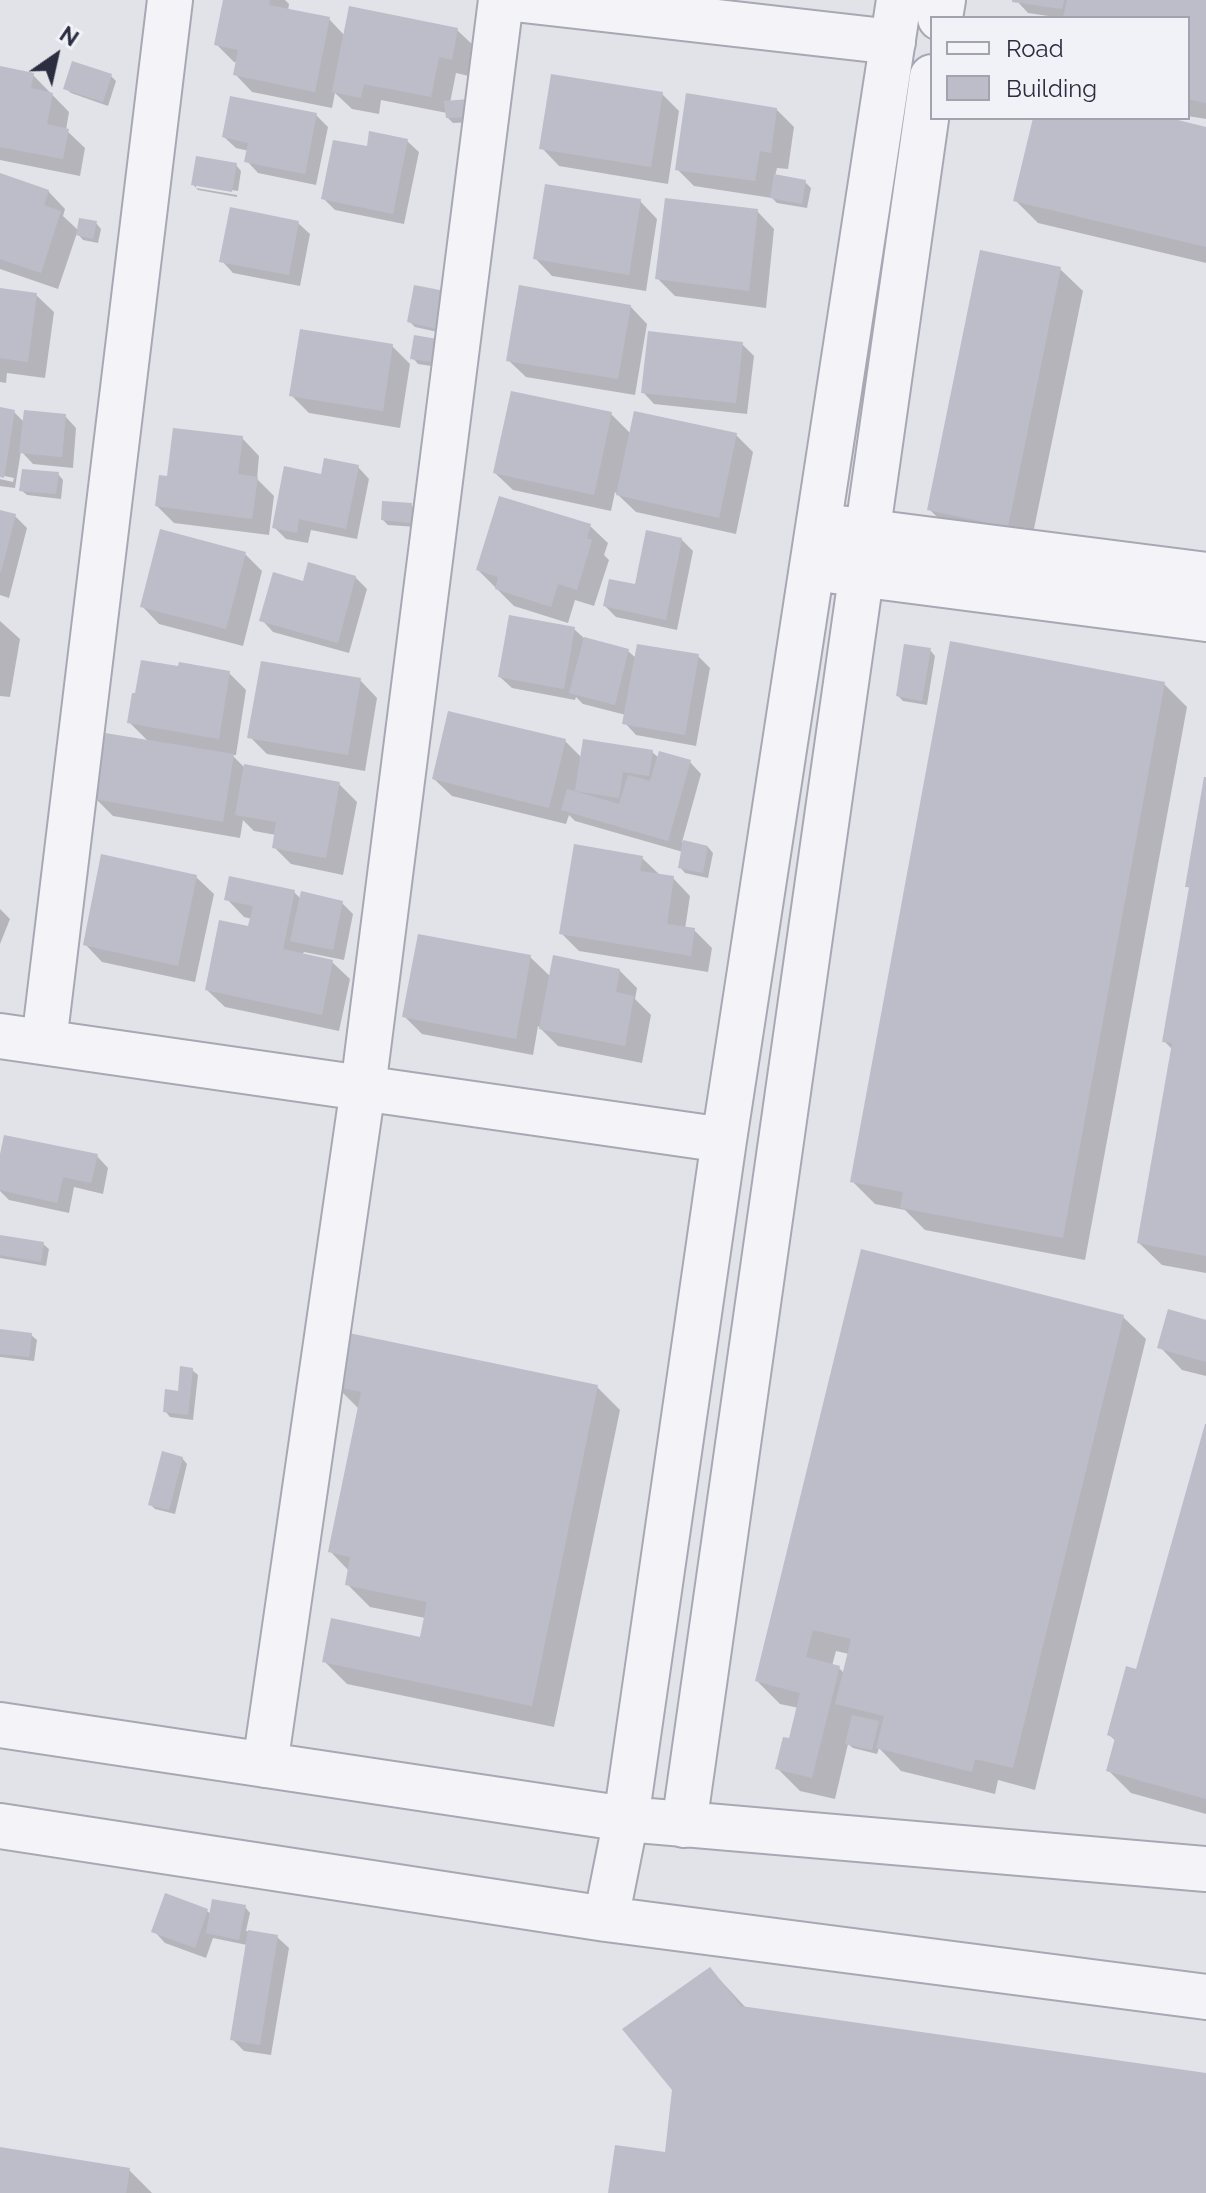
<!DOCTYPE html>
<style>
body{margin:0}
#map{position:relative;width:1206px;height:2193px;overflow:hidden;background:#e2e2e9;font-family:Raleway,sans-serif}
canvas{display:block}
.legend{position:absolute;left:930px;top:16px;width:260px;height:104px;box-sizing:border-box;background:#f1f2f7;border:2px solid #a2a3ae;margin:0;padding:10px 14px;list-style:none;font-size:24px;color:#2b2d40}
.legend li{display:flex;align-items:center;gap:16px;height:40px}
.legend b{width:40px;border:2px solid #a2a3ae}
.north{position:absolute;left:16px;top:16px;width:80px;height:80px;-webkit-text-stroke:6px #f1f2f7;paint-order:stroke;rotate:34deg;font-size:22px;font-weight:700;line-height:32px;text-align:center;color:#2b2d40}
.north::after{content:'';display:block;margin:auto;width:28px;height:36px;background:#2b2d40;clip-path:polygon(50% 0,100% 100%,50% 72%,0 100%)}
</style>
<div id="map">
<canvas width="1206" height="2193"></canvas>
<ul class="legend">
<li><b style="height:10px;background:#f4f4f8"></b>Road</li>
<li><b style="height:22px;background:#bcbdc9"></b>Building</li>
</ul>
<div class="north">N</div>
</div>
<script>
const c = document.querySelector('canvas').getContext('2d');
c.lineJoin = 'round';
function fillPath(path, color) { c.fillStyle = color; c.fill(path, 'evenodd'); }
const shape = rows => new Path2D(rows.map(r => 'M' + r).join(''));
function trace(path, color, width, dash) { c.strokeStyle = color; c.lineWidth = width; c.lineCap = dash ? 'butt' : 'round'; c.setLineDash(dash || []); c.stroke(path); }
const shadow = shape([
 [225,0,285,0,289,4,288,11,329,19,345,36,457,30,475,47,469,76,456,73,450,103,475,122,453,123,447,117,447,113,381,100,379,114,352,109,335,93,332,108,252,92,235,74,237,62,234,62,216,44],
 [1016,0,1206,0,1206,119,1188,116,1188,18,1062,18,1028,13],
 [0,68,33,75,69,112,66,130,85,148,80,176,0,160],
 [111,76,116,81,108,106,71,93,65,88],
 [662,94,679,111,668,184,559,166,542,148],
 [776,109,794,127,788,169,777,168,775,176,805,182,811,188,807,208,777,203,772,198,694,186,677,169],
 [316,115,328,127,316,185,258,173,247,161,249,151,236,148,224,137],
 [1035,118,1161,118,1206,129,1206,263,1038,223,1015,200],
 [407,141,419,152,404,224,335,210,323,198,368,148],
 [236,165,241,171,238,191,196,184,196,188,193,184],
 [0,175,48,191,65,209,63,216,79,231,96,223,101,229,98,243,83,240,77,233,58,289,0,269],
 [196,188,237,195,237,197,198,190],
 [640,201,657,219,646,291,552,276,535,258],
 [757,211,774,229,766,308,675,296,658,279],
 [298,223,310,234,300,286,233,273,222,261],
 [1060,269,1083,291,1030,548,952,532,929,509],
 [416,288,442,333,415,327,409,321],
 [0,290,36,295,54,312,45,378,7,373,6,383,0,382],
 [630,306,647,324,635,395,526,377,508,360],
 [415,338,445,368,418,364,413,358],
 [742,344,754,356,747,414,654,404,643,392],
 [392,346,410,364,400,428,309,413,291,395],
 [0,409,14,412,24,422,65,416,76,428,73,468,33,464,21,451,15,488,0,486,0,479,13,482,14,478,0,475],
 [611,414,631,434,736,435,753,452,736,534,636,512,615,492,611,511,513,490,495,473],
 [242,438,259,456,257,479,274,496,269,535,174,523,157,506,169,478],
 [358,467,369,479,357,539,311,530,308,543,286,539,274,527,323,476],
 [58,474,63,480,61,499,27,495,21,490],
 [411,505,416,510,416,527,388,525,383,520],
 [0,512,15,516,27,528,9,598,0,595],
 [590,526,608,543,604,555,609,560,594,606,575,600,568,623,514,606,478,570],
 [681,539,693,551,677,630,616,617,605,606,636,587],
 [245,554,262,571,243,646,159,624,142,606],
 [355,577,367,589,349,653,273,632,262,620,304,583],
 [0,621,20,639,10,697,0,696],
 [574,629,585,639,628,651,636,658,698,656,710,668,696,746,636,735,625,723,626,715,583,704,576,697,575,700,512,688,500,677],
 [930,650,935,656,927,705,903,701,898,696],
 [229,673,246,690,236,755,232,755,245,768,339,784,357,802,343,875,291,864,274,847,276,835,254,831,243,820,240,838,113,816,96,799,149,742,129,722],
 [360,680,377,698,365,771,267,754,250,737],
 [1164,684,1187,707,1085,1260,925,1230,905,1210,875,1204,852,1181],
 [565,741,582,758,652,752,659,758,690,762,701,774,682,842,708,847,713,853,708,878,685,873,680,867,683,852,575,821,569,815,566,824,452,796,434,779],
 [1206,780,1206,1273,1162,1265,1139,1243,1173,1050,1164,1041,1191,890,1187,886],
 [642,858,660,875,673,878,690,896,685,929,694,930,712,948,708,972,579,951,561,933],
 [196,877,214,894,195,982,102,962,85,944],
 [294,892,301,899,342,903,353,914,344,960,304,952,302,955,332,962,350,979,339,1031,225,1007,207,990,250,929,252,919,244,917,227,899],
 [0,909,10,919,0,944],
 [530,957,551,977,619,970,637,988,635,999,651,1015,642,1063,558,1046,538,1026,533,1055,422,1034,404,1016],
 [97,1156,108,1168,103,1194,74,1187,69,1213,9,1200,0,1191,0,1163],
 [0,1237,43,1244,49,1249,46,1266,0,1258],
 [1123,1317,1146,1339,1035,1790,998,1780,995,1794,901,1771,879,1748,877,1754,853,1748,848,1744,835,1799,800,1791,777,1768,791,1741,799,1708,780,1704,757,1681],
 [836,1651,849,1654,844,1673,839,1668,832,1666],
 [1206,1322,1206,1376,1182,1370,1160,1347],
 [0,1331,31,1335,37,1340,34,1361,0,1357],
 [192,1370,198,1375,193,1420,170,1417,165,1411,180,1393],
 [335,1385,597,1387,620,1410,554,1727,347,1684,324,1661,421,1639,425,1618,370,1607,347,1584,349,1571,330,1551,358,1408],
 [1206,1428,1206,1814,1131,1793,1108,1770,1116,1741,1109,1735,1138,1672],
 [182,1458,187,1464,175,1514,155,1509,150,1504],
 [245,1907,250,1913,246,1931,277,1937,289,1948,271,2055,244,2051,232,2039,247,1945,213,1938,206,1958,165,1943,154,1931,207,1911,211,1914],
 [710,1969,746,2008,1206,2075,1206,2193,610,2193,666,2154,674,2090],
 [0,2149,129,2170,152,2193,0,2193]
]);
const building = shape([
 [223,0,270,0,269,5,330,17,315,92,233,75,238,50,214,45],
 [1012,0,1064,0,1062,9,1012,2],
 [1067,0,1206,0,1206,103,1188,99,1188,18,1063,18],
 [349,6,458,28,452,60,439,57,431,97,364,84,361,98,332,92],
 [72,61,112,74,103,102,63,89],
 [0,66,34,73,31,88,53,93,47,124,69,129,63,159,0,147],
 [551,74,663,92,651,167,539,149],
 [686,93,777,108,771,153,760,151,755,181,675,170],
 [230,96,317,113,305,174,244,162,248,143,222,137],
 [470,99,471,117,446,118,444,101],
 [1033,118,1170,118,1206,127,1206,247,1013,201],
 [369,131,408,139,393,214,321,199,333,140,367,146],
 [196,156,237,163,232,192,191,185],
 [0,173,49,190,44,205,61,211,41,273,0,259],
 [774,174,806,180,802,204,770,198],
 [545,184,641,199,629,275,533,259],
 [665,198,758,209,749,291,655,279],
 [230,207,299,221,289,275,219,262],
 [79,218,97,221,93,239,76,235],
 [980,250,1061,267,1008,527,927,510],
 [414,285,445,291,437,329,407,322],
 [519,285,631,305,618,379,506,361],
 [0,288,37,293,28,362,0,358],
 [300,329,393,344,383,411,289,396],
 [648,331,743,342,736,403,641,393],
 [414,335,443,340,440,363,410,359],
 [511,391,612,412,594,495,493,473],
 [0,407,15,410,4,478,0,477],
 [24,410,66,414,62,457,19,453],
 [634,411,737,433,719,518,616,495],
 [173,428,243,436,238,474,258,477,252,519,155,506,159,475,167,476],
 [324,458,359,465,346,529,299,519,297,533,272,528,284,466,321,474],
 [22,469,59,472,56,494,19,491],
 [499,496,591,524,587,538,592,540,577,590,558,584,551,607,495,589,498,577,476,570],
 [382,501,412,503,411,523,381,520],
 [0,510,16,514,1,572,0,572],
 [160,529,246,552,226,629,140,607],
 [646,530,682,538,666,620,603,606,609,579,635,584],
 [308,562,356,576,338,643,259,621,273,572,303,581],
 [509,615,575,627,564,689,498,677],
 [584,637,629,649,615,705,569,693],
 [950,641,1165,682,1063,1238,900,1208,903,1192,850,1182],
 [637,644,699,654,685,735,622,724],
 [904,644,931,648,922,701,896,696],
 [141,660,178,666,179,662,230,671,219,739,127,723,132,693,135,693],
 [261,661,361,678,348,755,247,738],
 [448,711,566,739,549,808,432,779],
 [105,733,234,754,223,822,94,799],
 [583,739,653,750,649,776,623,772,619,798,575,791],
 [659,751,691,760,668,841,561,810,567,789,619,804,628,775,650,781],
 [244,764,340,782,326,858,272,848,276,822,235,815],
 [1204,777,1206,777,1206,1256,1137,1243,1172,1043,1162,1042,1189,887,1185,887],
 [683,840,708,846,703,873,678,868],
 [574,844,643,856,640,871,674,876,667,924,695,928,691,956,559,934],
 [101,854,197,875,178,966,83,945],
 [229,876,295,890,283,949,333,960,322,1015,205,990,219,920,248,926,253,906,224,900],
 [301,891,343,901,333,950,290,941],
 [418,934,531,955,516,1039,402,1017],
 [553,955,620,969,616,992,634,996,625,1046,539,1029],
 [4,1135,98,1154,91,1183,63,1177,57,1203,0,1190,0,1154],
 [0,1235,44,1242,41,1262,0,1255],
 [861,1249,1124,1315,1013,1768,975,1759,972,1772,876,1748,884,1716,835,1704,851,1639,813,1630,806,1657,840,1666,812,1778,775,1769,783,1737,789,1738,800,1693,755,1681],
 [1168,1309,1206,1320,1206,1362,1157,1348],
 [0,1329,32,1333,29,1357,0,1354],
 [344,1332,598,1385,532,1706,322,1662,331,1618,420,1637,427,1602,345,1585,350,1557,328,1552,361,1392,333,1386],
 [180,1366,193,1368,188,1415,163,1412,165,1389,178,1391],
 [1205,1424,1206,1424,1206,1799,1106,1771,1115,1738,1107,1735,1126,1666,1136,1669],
 [162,1451,183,1457,169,1510,148,1505],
 [852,1715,879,1721,872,1750,845,1744],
 [165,1893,208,1909,195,1948,151,1932],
 [212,1899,246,1905,239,1940,206,1933],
 [248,1930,278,1935,260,2045,230,2040],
 [710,1967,741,2006,1206,2073,1206,2193,608,2193,615,2145,665,2152,672,2090,622,2029],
 [0,2147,130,2168,126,2193,0,2193]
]);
const minor = shape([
 [523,0,893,42],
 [940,18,943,0],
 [839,528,1206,575],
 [835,571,1206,619],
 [0,1036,724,1140],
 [44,1042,170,0],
 [0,1725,626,1819,1206,1869],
 [265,1765,363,1088,501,0],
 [684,1825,932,77],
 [0,1826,606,1919,1206,1997],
 [606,1919,626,1819,724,1140,899,0]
]);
fillPath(shadow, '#0003');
fillPath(building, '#bcbdc9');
trace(minor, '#a7a8b3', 48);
trace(minor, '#f4f4f8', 44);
</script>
